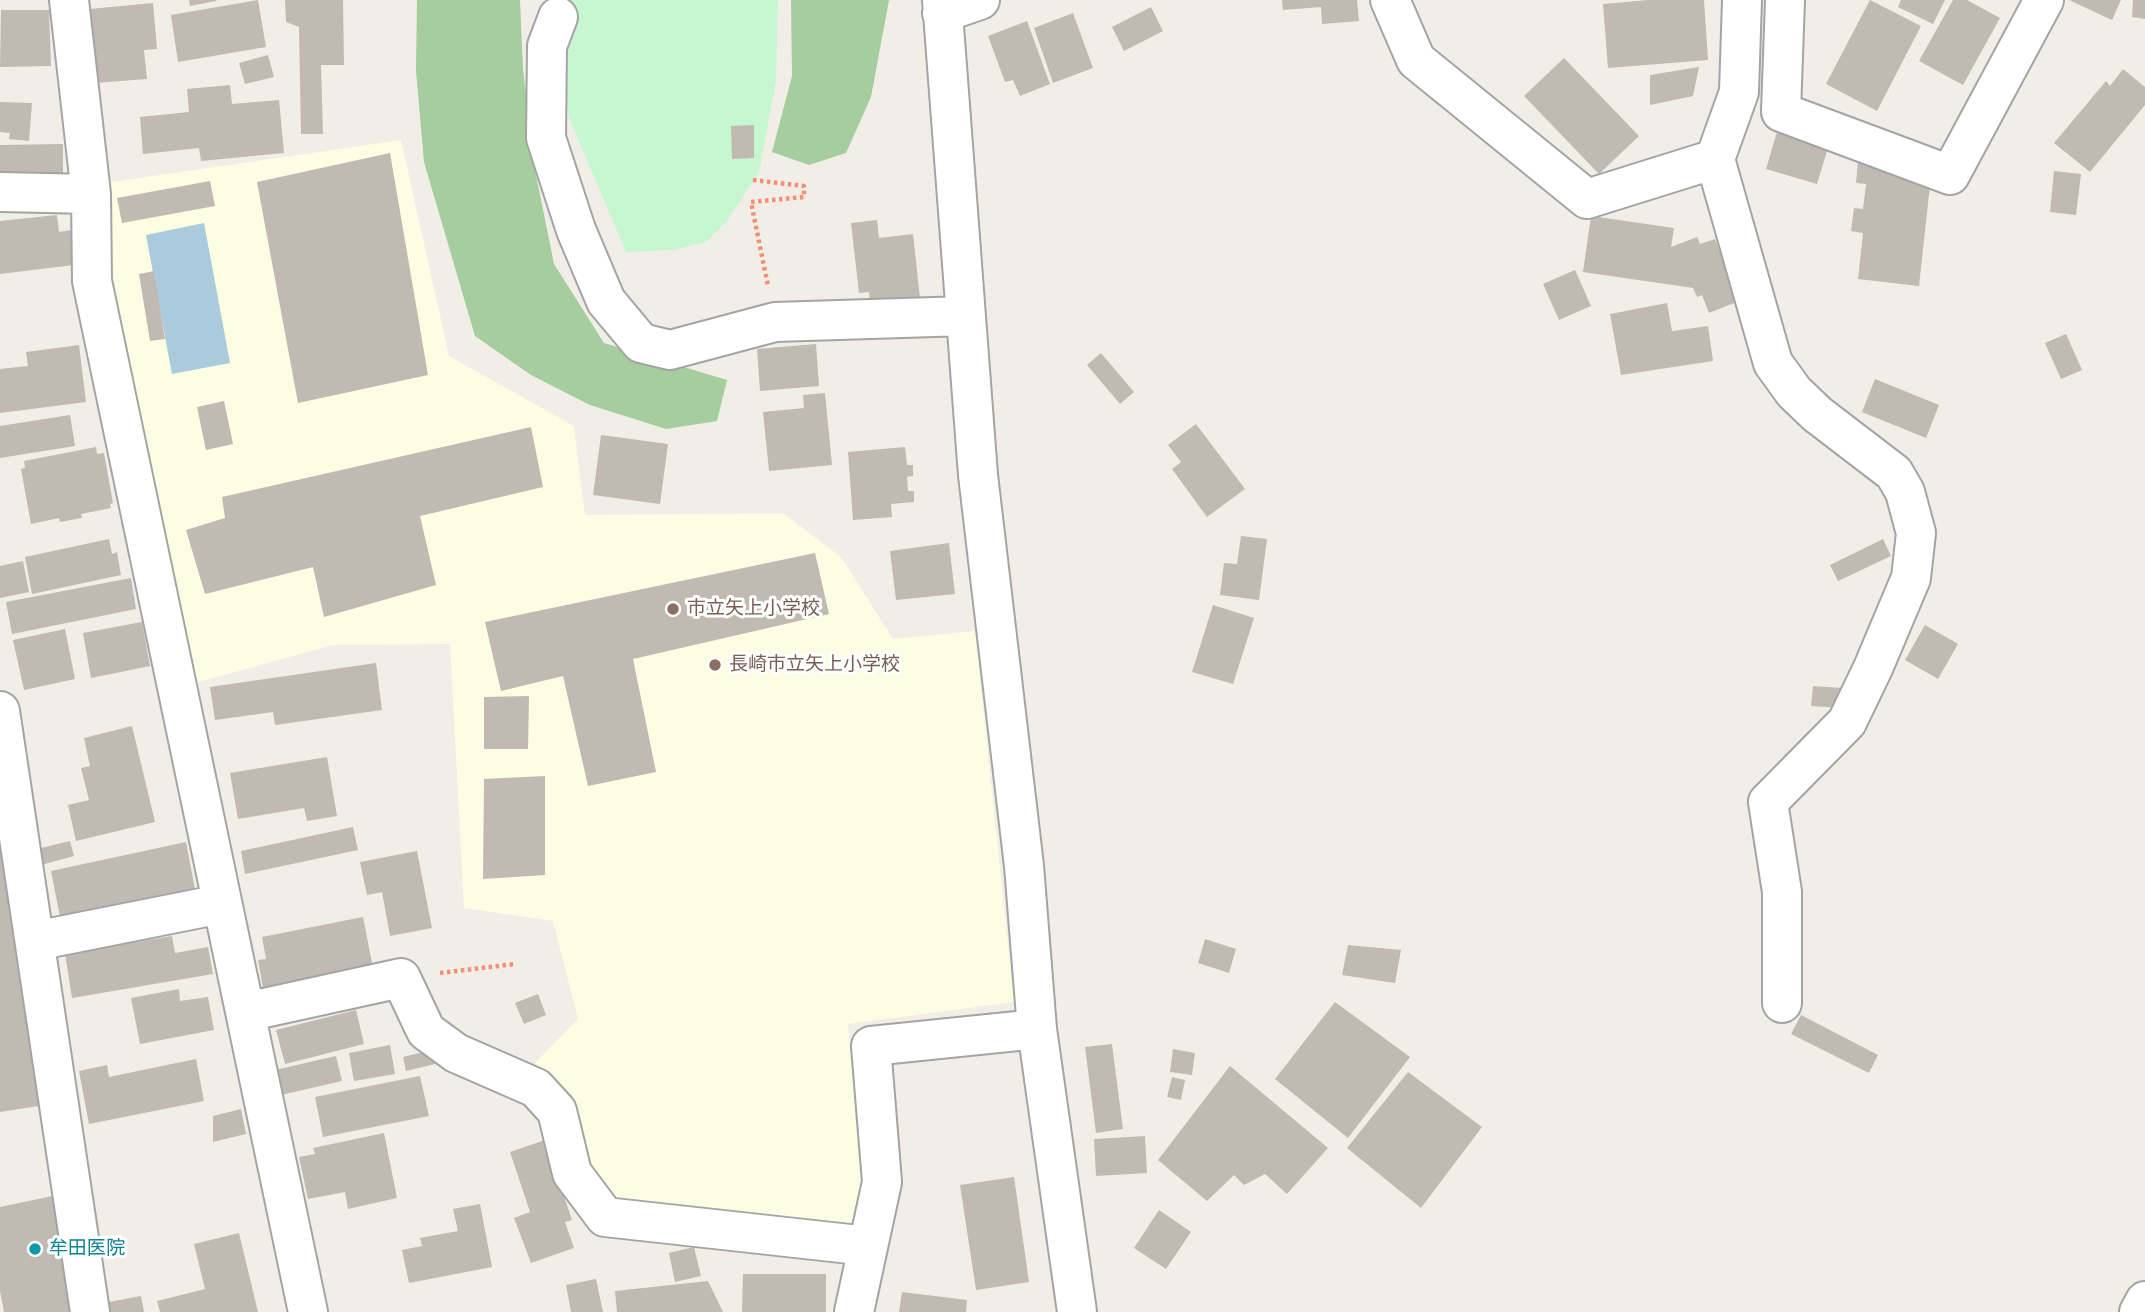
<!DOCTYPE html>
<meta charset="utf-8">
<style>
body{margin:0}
canvas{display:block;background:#f0eee7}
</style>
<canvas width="2145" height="1312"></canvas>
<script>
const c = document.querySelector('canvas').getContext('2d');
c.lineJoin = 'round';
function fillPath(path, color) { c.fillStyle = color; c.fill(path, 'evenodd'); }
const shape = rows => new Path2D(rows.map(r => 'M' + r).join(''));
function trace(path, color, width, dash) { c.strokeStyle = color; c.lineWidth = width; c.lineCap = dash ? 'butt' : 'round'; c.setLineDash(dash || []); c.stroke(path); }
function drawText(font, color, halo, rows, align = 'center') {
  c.font = font + ' "PT Sans Narrow","Noto Sans JP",sans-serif'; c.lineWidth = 6; c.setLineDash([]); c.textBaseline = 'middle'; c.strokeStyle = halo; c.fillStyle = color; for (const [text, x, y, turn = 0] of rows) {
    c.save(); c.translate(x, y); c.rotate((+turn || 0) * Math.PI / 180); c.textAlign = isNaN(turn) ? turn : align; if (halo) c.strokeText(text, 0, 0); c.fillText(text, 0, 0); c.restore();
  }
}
const education = shape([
 [401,140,449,356,574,426,585,515,783,513,841,557,893,639,975,631,1014,1002,848,1024,863,1182,852,1225,617,1204,585,1171,572,1095,535,1063,578,1019,553,921,464,908,450,644,332,645,189,685,104,276,98,184]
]);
const forest = shape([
 [417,0,520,0,523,69,535,170,554,264,604,343,727,380,717,421,666,429,590,405,531,375,475,336,424,162,416,71],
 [791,0,889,0,871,97,846,153,809,165,772,152,792,76]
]);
const park = shape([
 [556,0,778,0,776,81,759,172,727,221,706,242,673,250,626,252,569,118]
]);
const water = shape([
 [204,223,230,363,172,374,146,235]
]);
const building = shape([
 [189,0,216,0,216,1,190,6],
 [258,0,266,47,178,62,171,15],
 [285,0,343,0,344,65,321,65,323,134,301,134,299,27,286,22],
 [1282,0,1357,0,1359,21,1322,24,1321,7,1283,10],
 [1648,0,1704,0,1708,60,1608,68,1603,4],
 [1870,0,1921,26,1877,111,1826,84],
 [1901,0,1945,0,1933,24,1898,7],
 [1953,0,1967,0,2000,18,1963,85,1919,61],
 [2069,0,2121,0,2112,20],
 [2133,0,2145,0,2145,19,2132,17],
 [153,3,157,49,144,50,147,79,95,83,90,9],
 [1151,7,1163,31,1124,51,1112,27],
 [1,10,49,10,51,66,0,67],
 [1073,13,1093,68,1053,83,1034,28],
 [1027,21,1050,84,1020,96,1013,80,1005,82,988,36],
 [268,55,274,77,245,84,239,63],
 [1564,58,1639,136,1599,174,1524,96],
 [1699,67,1693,96,1650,105,1650,75],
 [2123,69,2145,87,2145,105,2090,172,2054,143,2106,81,2110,86],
 [230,85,232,104,279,100,284,153,201,161,199,148,143,154,140,117,189,112,187,89],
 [0,102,32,103,29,141,9,139,10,133,0,132],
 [754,125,754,158,732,159,731,126],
 [1777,132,1828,148,1817,184,1766,169],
 [63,144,63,176,0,176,0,145],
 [1859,150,1933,158,1919,286,1858,279,1863,233,1851,231,1854,208,1863,209,1866,184,1856,183],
 [390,153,428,375,298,403,257,182],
 [2054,171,2081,174,2076,215,2050,212],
 [210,181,215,206,122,223,117,198],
 [57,215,59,232,71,230,74,265,0,274,0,221],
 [1591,216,1674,228,1671,247,1697,237,1700,244,1715,239,1739,301,1709,313,1702,295,1697,297,1693,288,1583,272],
 [877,220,879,238,913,234,920,298,870,303,869,292,859,293,851,223],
 [1575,270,1591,306,1559,320,1543,284],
 [154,271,165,339,150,341,139,274],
 [1667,303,1672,331,1708,326,1713,361,1621,375,1610,314],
 [2066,334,2082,370,2061,379,2045,343],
 [816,344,819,386,760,391,757,349],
 [79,345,86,402,0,413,0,369,28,366,26,352],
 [1101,353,1134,392,1120,404,1087,365],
 [1875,379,1939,405,1926,438,1862,412],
 [825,393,832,465,769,471,763,412,804,408,803,395],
 [224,401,233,444,206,450,197,407],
 [70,415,75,446,0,458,0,426],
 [1196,424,1245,489,1207,517,1172,469,1181,462,1168,445],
 [531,427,543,487,420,516,436,585,324,617,313,567,205,594,186,530,225,518,222,497],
 [601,435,668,444,660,504,593,495],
 [96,447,97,454,104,453,113,503,110,504,111,508,81,514,82,518,60,522,59,518,31,524,21,469,25,468,24,461],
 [905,447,907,465,913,465,913,476,907,477,908,491,914,491,914,502,891,504,892,517,853,520,848,452],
 [1241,536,1267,539,1259,600,1220,595,1224,563,1237,564],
 [109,539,112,554,117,552,121,575,32,594,25,557],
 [1883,539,1891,556,1838,581,1830,565],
 [949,543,955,594,896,600,890,551],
 [815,553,829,614,633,659,656,772,588,786,563,676,501,691,485,622],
 [23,561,29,592,0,598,0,566],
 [131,578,136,609,12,634,6,602],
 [1213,605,1254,618,1233,684,1192,672],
 [142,622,150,666,91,678,83,633],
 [1925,625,1958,644,1938,679,1905,660],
 [65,629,75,679,24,690,13,640],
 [376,663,382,710,275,725,273,712,215,720,210,687],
 [1813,686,1842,688,1840,708,1811,706],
 [529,696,528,749,484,749,484,697],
 [132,726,155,822,76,841,68,805,89,800,81,768,90,766,84,738],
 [327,757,337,816,307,821,304,808,238,819,230,773],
 [545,776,545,875,483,879,484,779],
 [0,799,45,1105,0,1112],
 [353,827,358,850,245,874,241,851],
 [70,841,74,856,41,865,37,849],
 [186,842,195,889,60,917,51,871],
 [417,851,432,928,390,936,382,892,367,895,360,862],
 [363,917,373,968,263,988,258,960,266,959,262,937],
 [172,936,175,953,208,947,213,974,72,998,65,954],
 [1205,939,1236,949,1229,973,1198,963],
 [1348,945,1401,950,1395,983,1342,975],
 [179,989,180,1001,208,997,214,1030,140,1044,131,998],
 [538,994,546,1015,524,1024,515,1003],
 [1335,1002,1410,1057,1348,1138,1275,1079],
 [356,1010,364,1044,285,1064,276,1030],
 [1801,1015,1878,1055,1869,1073,1791,1034],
 [1112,1044,1123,1129,1096,1133,1085,1047],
 [390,1045,395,1074,354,1081,349,1053],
 [1173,1049,1195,1053,1192,1075,1170,1072],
 [423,1052,439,1063,406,1071,403,1057],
 [336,1056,342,1081,281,1095,275,1070],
 [196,1059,204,1101,89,1124,79,1071,107,1065,109,1077],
 [1230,1066,1328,1148,1287,1194,1265,1174,1244,1185,1234,1175,1207,1201,1158,1160],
 [1408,1072,1482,1127,1421,1208,1347,1148],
 [420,1076,429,1116,323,1137,315,1097],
 [1172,1077,1185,1080,1181,1100,1167,1097],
 [241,1109,246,1134,213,1142,213,1116],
 [384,1133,397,1198,348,1209,345,1192,308,1199,299,1157,315,1154,313,1148],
 [1145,1136,1147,1173,1096,1176,1094,1139],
 [545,1140,572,1220,565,1222,574,1248,531,1263,514,1218,530,1212,510,1152],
 [1014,1177,1029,1282,976,1290,960,1185],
 [62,1194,78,1312,4,1312,0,1291,0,1207],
 [480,1204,492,1267,409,1283,402,1250,422,1246,420,1238,458,1231,453,1209],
 [1159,1210,1191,1232,1166,1269,1134,1248],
 [239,1233,258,1312,160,1312,157,1301,205,1289,194,1244],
 [694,1247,701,1276,675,1282,669,1253],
 [743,1274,826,1274,826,1312,742,1312],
 [596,1279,603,1312,571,1312,566,1285],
 [708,1281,723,1312,617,1312,615,1291],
 [902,1292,967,1300,966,1312,899,1312],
 [141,1296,144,1312,111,1312,109,1302]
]);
const path = shape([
 [753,180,804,186,804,197,751,202,768,286],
 [440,973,515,964]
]);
const minor = shape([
 [69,0,91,194,92,281,308,1312],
 [942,0,978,475,1024,866,1037,1029,1077,1312],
 [1390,0,1416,60,1587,199,1715,159,1739,92,1742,0],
 [1785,0,1781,112,1950,175,2044,0],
 [942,13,980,0],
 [558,17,547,46,546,138,576,230,606,301,641,343,670,350,775,322,966,316],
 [1715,159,1773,363,1794,392,1817,414,1894,473,1905,492,1916,533,1911,578,1873,668,1847,722,1768,802,1782,892,1782,1003],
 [0,192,91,194],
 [0,711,90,1312],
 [35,941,221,904],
 [246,1012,401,978,426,1031,456,1053,536,1088,557,1111,572,1173,605,1217,868,1246],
 [854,1312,882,1182,871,1046,1037,1029],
 [2139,1312,2145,1301]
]);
const markers = [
 [673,609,7,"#8d6e63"],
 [715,665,7,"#8d6e63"],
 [35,1249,7,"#0f9aa8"]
];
const educationNames = [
 ["市立矢上小学校",687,609],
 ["長崎市立矢上小学校",729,665]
];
const cultureNames = [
 ["牟田医院",49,1249]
];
fillPath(education, '#fbfee2');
fillPath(forest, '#a6cd9d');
fillPath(park, '#c6f7d0');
fillPath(water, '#a9cbdb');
fillPath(building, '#c0bab3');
trace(minor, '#a4a4a4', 42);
trace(path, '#f48f74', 4.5, [3.5, 3.5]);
trace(minor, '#fff', 38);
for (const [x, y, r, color] of markers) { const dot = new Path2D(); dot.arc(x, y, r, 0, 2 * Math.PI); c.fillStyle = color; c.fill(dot); trace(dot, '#fff', 2.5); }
drawText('19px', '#785e54', '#fff', educationNames, 'left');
drawText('19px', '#0d838f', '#fff', cultureNames, 'left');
</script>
